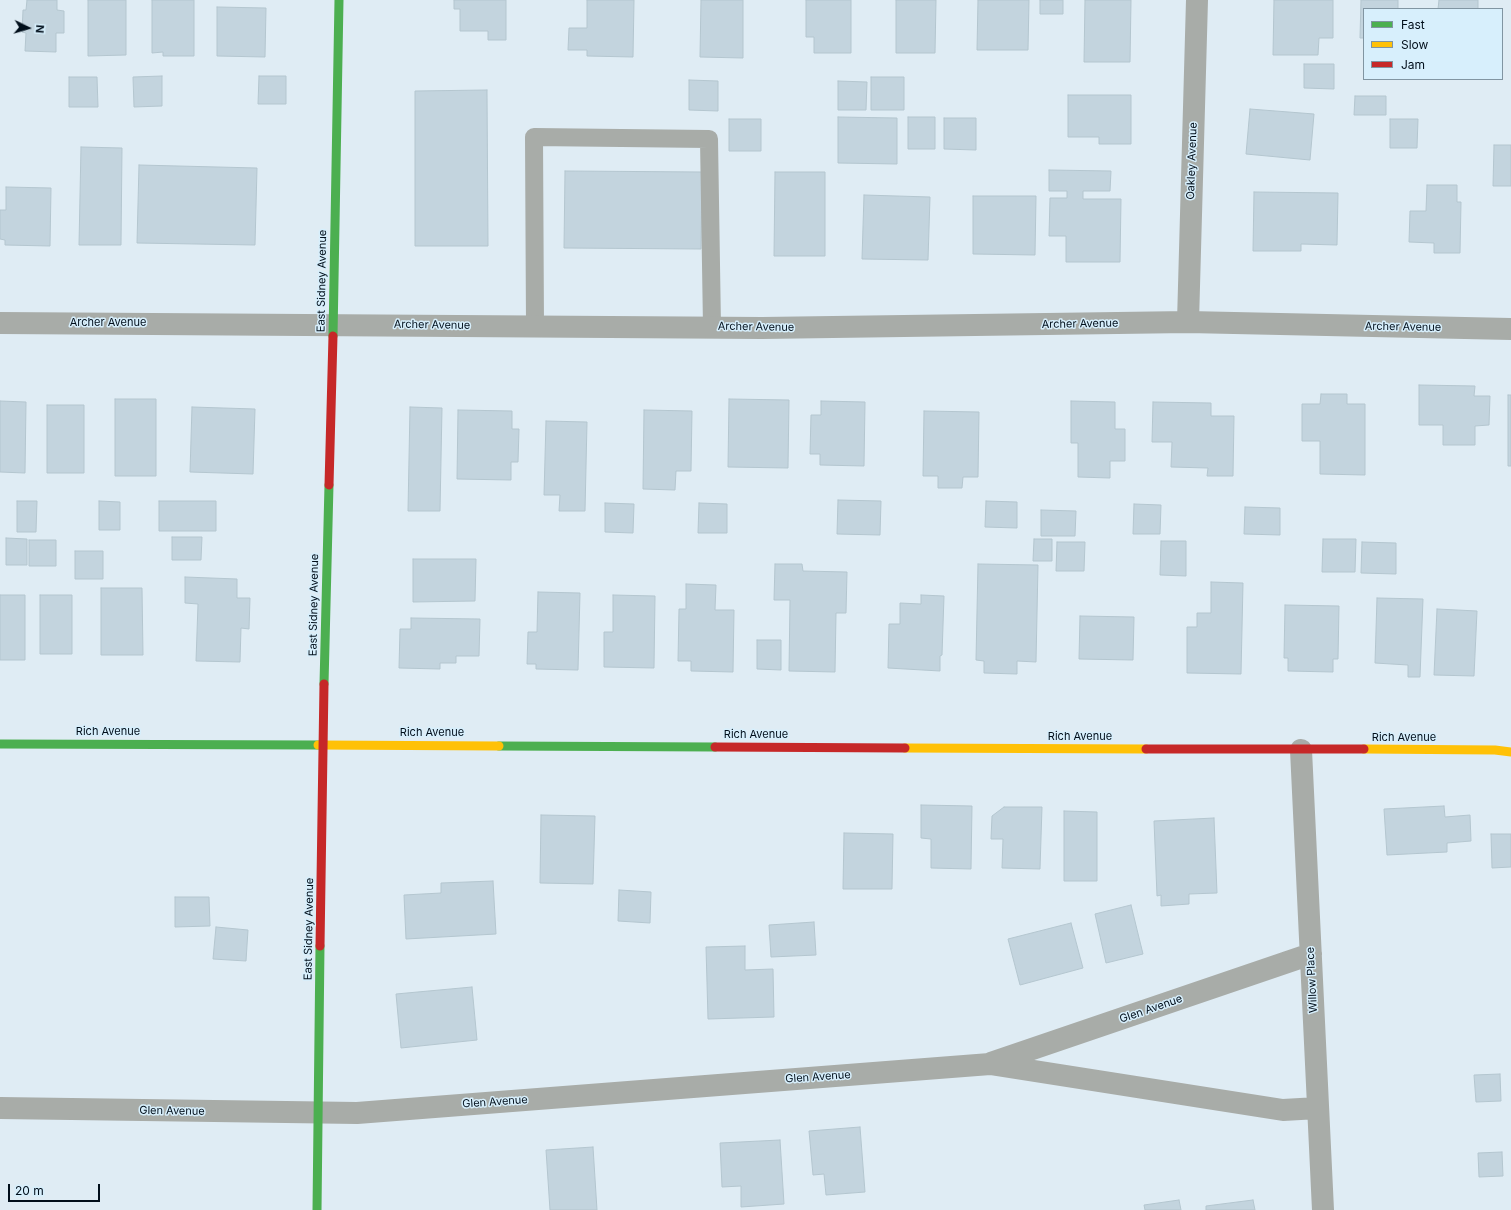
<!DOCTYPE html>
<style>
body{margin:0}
#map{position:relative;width:1511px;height:1210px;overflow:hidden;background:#dfecf4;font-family:Inter,sans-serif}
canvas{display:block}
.legend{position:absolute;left:1363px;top:8px;width:140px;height:72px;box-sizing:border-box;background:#d7effc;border:1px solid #8195a2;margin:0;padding:5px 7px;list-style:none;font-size:12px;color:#000e1a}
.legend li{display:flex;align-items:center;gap:8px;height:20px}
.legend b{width:20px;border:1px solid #8195a2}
.north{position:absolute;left:8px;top:8px;width:40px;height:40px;-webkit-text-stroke:3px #d7effc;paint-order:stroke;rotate:95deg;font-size:11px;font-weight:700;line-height:16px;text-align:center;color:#000e1a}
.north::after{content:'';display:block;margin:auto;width:14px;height:18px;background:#000e1a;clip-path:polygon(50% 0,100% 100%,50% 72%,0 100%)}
.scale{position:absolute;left:8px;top:1184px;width:92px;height:18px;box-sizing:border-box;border:2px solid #000e1a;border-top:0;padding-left:5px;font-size:12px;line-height:14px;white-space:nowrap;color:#000e1a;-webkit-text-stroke:3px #d7effc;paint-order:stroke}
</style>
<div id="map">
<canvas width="1511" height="1210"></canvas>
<ul class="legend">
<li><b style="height:5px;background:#4caf50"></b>Fast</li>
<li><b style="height:5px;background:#ffc107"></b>Slow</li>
<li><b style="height:5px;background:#c62828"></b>Jam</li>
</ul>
<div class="north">N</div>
<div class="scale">20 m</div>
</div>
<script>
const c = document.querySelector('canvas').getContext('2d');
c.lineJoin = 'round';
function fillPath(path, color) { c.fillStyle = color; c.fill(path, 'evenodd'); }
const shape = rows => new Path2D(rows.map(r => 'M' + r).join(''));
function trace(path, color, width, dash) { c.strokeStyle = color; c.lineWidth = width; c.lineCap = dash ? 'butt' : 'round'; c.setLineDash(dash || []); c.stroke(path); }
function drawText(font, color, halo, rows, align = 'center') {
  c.font = font + ' Inter,sans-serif'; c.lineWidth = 3; c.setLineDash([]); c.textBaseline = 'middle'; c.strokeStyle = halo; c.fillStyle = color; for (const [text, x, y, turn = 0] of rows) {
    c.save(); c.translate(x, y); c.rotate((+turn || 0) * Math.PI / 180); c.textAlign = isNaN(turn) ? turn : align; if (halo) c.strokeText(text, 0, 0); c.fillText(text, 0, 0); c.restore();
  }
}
const building = shape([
 [27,0,57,0,57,10,64,11,64,33,56,33,56,52,25,51,26,33,22,32,23,10,26,10,27,0],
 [88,0,126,0,126,55,88,56,88,0],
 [152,0,194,0,194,56,163,56,163,52,152,53,152,0],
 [454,0,506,0,506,40,488,40,488,31,460,31,460,9,454,9,454,0],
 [587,0,634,0,633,57,587,56,587,50,568,50,569,28,587,28,587,0],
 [701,0,743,0,743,58,700,57,701,0],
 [806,0,851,0,851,53,814,53,814,37,806,37,806,0],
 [896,0,936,0,935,53,896,53,896,0],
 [978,0,1029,0,1028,50,977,50,978,0],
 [1040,0,1063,0,1063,14,1040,14,1040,0],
 [1085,0,1131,0,1130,62,1084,62,1085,0],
 [1274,0,1333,0,1333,38,1319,38,1318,55,1273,55,1274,0],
 [1361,0,1398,0,1398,9,1364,9,1364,38,1360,38,1361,0],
 [1439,0,1478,0,1478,9,1438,9,1439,0],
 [217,7,266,8,265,57,217,56,217,7],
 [1304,64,1334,64,1334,89,1304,88,1304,64],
 [162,76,162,106,134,107,133,77,162,76],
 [259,76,286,76,286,104,258,104,259,76],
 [69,77,97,77,98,107,69,107,69,77],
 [871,77,904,77,904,110,871,110,871,77],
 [689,80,718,81,718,111,689,110,689,80],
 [838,81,867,82,866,110,838,110,838,81],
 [487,90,488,246,415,246,415,91,487,90],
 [1068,95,1131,95,1131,144,1099,144,1099,137,1068,137,1068,95],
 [1355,96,1386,96,1386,115,1354,115,1355,96],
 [1250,109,1314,114,1310,160,1246,154,1250,109],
 [838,117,897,118,897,164,838,163,838,117],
 [908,117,935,117,935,149,908,149,908,117],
 [944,118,976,118,976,150,944,149,944,118],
 [729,119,761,119,761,151,729,151,729,119],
 [1390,119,1418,119,1417,148,1390,148,1390,119],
 [1494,145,1511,145,1511,186,1493,186,1494,145],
 [81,147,122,148,121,245,79,245,81,147],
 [139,165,257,168,255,245,137,243,139,165],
 [1049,170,1111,171,1110,191,1083,191,1083,199,1121,199,1120,262,1066,262,1066,236,1049,236,1050,198,1067,198,1067,191,1049,191,1049,170],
 [565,171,702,172,701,249,564,248,565,171],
 [775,172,825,172,825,256,774,256,775,172],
 [1427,185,1457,185,1457,202,1461,202,1460,253,1434,253,1434,243,1409,242,1410,211,1426,211,1427,185],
 [6,187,51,188,50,246,5,245,5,240,0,239,0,210,6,210,6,187],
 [1254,192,1338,193,1337,245,1301,244,1301,251,1253,251,1254,192],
 [864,195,930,197,928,260,862,259,864,195],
 [973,196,1036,196,1035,255,973,254,973,196],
 [1419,385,1475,386,1474,396,1490,396,1489,425,1475,426,1475,445,1443,445,1443,425,1419,425,1419,385],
 [1321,394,1347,394,1347,404,1365,404,1365,475,1320,474,1320,441,1302,441,1302,404,1320,404,1321,394],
 [1508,395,1511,395,1511,466,1508,466,1508,395],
 [115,399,156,399,156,476,115,476,115,399],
 [729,399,789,400,788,468,728,467,729,399],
 [0,401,26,402,25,473,0,472,0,401],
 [821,401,865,402,864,466,820,465,820,454,810,454,811,415,821,415,821,401],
 [1071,401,1115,402,1115,429,1125,429,1125,461,1110,461,1110,478,1078,477,1078,443,1071,443,1071,401],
 [1153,402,1211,403,1211,416,1234,416,1233,476,1207,476,1208,468,1171,467,1172,442,1152,442,1153,402],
 [47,405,84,405,84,473,47,473,47,405],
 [192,407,255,409,253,474,190,472,192,407],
 [410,407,442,408,440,511,408,511,410,407],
 [458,410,512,411,512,429,519,429,518,462,511,462,511,480,457,479,458,410],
 [644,410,692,411,691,471,676,471,675,490,643,489,644,410],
 [924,411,979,412,978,477,963,477,962,488,938,488,938,476,923,476,924,411],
 [546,421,587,422,585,511,559,511,560,495,544,495,546,421],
 [838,500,881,501,880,535,837,534,838,500],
 [17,501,37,501,36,532,17,532,17,501],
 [99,501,120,502,120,530,99,530,99,501],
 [159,501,216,501,216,531,159,531,159,501],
 [986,501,1017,502,1017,528,985,527,986,501],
 [605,503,634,504,633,533,605,532,605,503],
 [699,503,727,504,727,533,698,533,699,503],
 [1134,504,1161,505,1160,534,1133,534,1134,504],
 [1245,507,1280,508,1280,535,1244,534,1245,507],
 [1041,510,1076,511,1075,536,1041,536,1041,510],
 [172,537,202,537,201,560,172,560,172,537],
 [6,538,27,539,27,565,6,565,6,538],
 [1034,539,1052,539,1052,561,1033,561,1034,539],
 [1323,539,1356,539,1355,572,1322,572,1323,539],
 [29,540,56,540,56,566,29,566,29,540],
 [1161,541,1186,541,1186,576,1160,575,1161,541],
 [1057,542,1085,542,1084,571,1056,571,1057,542],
 [1362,542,1396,543,1396,574,1361,573,1362,542],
 [75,551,103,551,103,579,75,579,75,551],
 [413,559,476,559,475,601,413,602,413,559],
 [775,564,802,564,803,571,847,572,846,613,836,613,835,672,789,671,790,600,774,600,775,564],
 [978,564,1038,565,1036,662,1017,661,1017,674,984,673,984,661,976,660,978,564],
 [185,577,237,579,237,598,250,598,249,629,241,628,240,662,196,661,198,604,185,603,185,577],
 [1211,582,1243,583,1241,674,1187,673,1187,627,1197,627,1197,613,1211,613,1211,582],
 [686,584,716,585,715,610,734,610,733,672,691,671,691,661,678,661,679,609,686,609,686,584],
 [101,588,142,588,143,655,101,655,101,588],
 [538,592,580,593,578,670,536,669,536,664,527,664,528,632,537,632,538,592],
 [0,595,25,595,25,660,0,660,0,595],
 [40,595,72,595,72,654,40,654,40,595],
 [613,595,655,596,654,668,604,667,604,632,613,632,613,595],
 [921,595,944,596,942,655,940,656,940,671,888,668,889,624,900,624,900,603,921,604,921,595],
 [1377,598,1423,599,1420,677,1408,677,1408,665,1375,663,1377,598],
 [1285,605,1339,606,1338,659,1333,659,1333,672,1288,671,1288,658,1284,658,1285,605],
 [1437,609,1477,611,1474,676,1434,675,1437,609],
 [1080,616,1134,617,1133,660,1079,659,1080,616],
 [411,618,480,619,479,656,456,656,456,663,440,663,440,669,399,668,400,629,411,629,411,618],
 [757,640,781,640,781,670,757,669,757,640],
 [921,805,972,806,971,869,931,868,931,839,921,838,921,805],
 [1444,806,1445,817,1470,815,1471,841,1447,843,1447,852,1387,855,1384,809,1444,806],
 [1004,807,1042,807,1040,869,1002,868,1003,839,991,839,992,816,1004,807],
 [1064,811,1097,812,1097,881,1064,881,1064,811],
 [541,815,595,816,593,884,540,883,541,815],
 [1214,818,1217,893,1189,894,1189,904,1161,906,1161,895,1157,896,1154,821,1214,818],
 [844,833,893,834,892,889,843,889,844,833],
 [1491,834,1511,834,1511,867,1492,868,1491,834],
 [493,881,496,934,406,939,404,895,441,893,441,883,493,881],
 [619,890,651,892,650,923,618,921,619,890],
 [175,897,209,897,210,926,175,927,175,897],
 [1131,905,1143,954,1106,963,1095,914,1131,905],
 [814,922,816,955,771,957,769,925,814,922],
 [1071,923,1083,968,1020,985,1008,939,1071,923],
 [216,927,248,930,246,961,213,959,216,927],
 [745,946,745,970,773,969,774,1017,708,1019,706,947,745,946],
 [472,987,477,1040,401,1048,396,994,472,987],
 [1500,1074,1501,1101,1476,1102,1474,1075,1500,1074],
 [860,1127,865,1192,826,1195,824,1174,813,1175,809,1131,860,1127],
 [780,1140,784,1204,741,1207,741,1186,722,1187,720,1143,780,1140],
 [593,1147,597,1210,550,1210,546,1150,593,1147],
 [1502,1152,1503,1176,1479,1177,1478,1153,1502,1152],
 [1179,1200,1181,1210,1145,1210,1144,1205,1179,1200],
 [1253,1200,1255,1210,1206,1210,1206,1206,1253,1200]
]);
const lane = shape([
 [535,326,534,137,709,139,712,327]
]);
const street = shape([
 [1188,322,1197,0],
 [0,323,762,328,1188,322,1511,329],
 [1301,750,1323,1210],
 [991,1063,1311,954],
 [0,1108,357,1113,990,1064,1283,1110,1318,1108]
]);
const fast = shape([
 [333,336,339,0],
 [324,684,329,485],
 [0,744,318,745],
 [499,746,715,747],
 [317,1210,320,946]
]);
const slow = shape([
 [318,745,499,746],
 [905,748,1146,749],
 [1364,749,1495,750,1511,752]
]);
const jam = shape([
 [329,485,333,336],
 [715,747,905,748],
 [1146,749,1364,749],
 [320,946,324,684]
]);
const streetNames = [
 ["Oakley Avenue",1192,161,-88],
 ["East Sidney Avenue",322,281,-89],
 ["Archer Avenue",108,323],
 ["Archer Avenue",1080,324,-1],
 ["Archer Avenue",432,325,1],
 ["Archer Avenue",756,327,1],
 ["Archer Avenue",1403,327,1],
 ["East Sidney Avenue",314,605,-89],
 ["Rich Avenue",108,732],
 ["Rich Avenue",432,733],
 ["Rich Avenue",756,735],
 ["Rich Avenue",1080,737],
 ["Rich Avenue",1404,738],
 ["East Sidney Avenue",309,929,-89],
 ["Willow Place",1312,980,-93],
 ["Glen Avenue",1151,1009,-19],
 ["Glen Avenue",818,1077,-4],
 ["Glen Avenue",495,1102,-4],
 ["Glen Avenue",172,1111,1]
];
fillPath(building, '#c3d4de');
trace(building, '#b4c6cf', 1);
trace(lane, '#a8aca8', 18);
trace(street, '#a8aca8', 22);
trace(fast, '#4caf50', 9);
trace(slow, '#ffc107', 9);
trace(jam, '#c62828', 9);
drawText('11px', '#000e1a', '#d7effc', streetNames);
</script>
